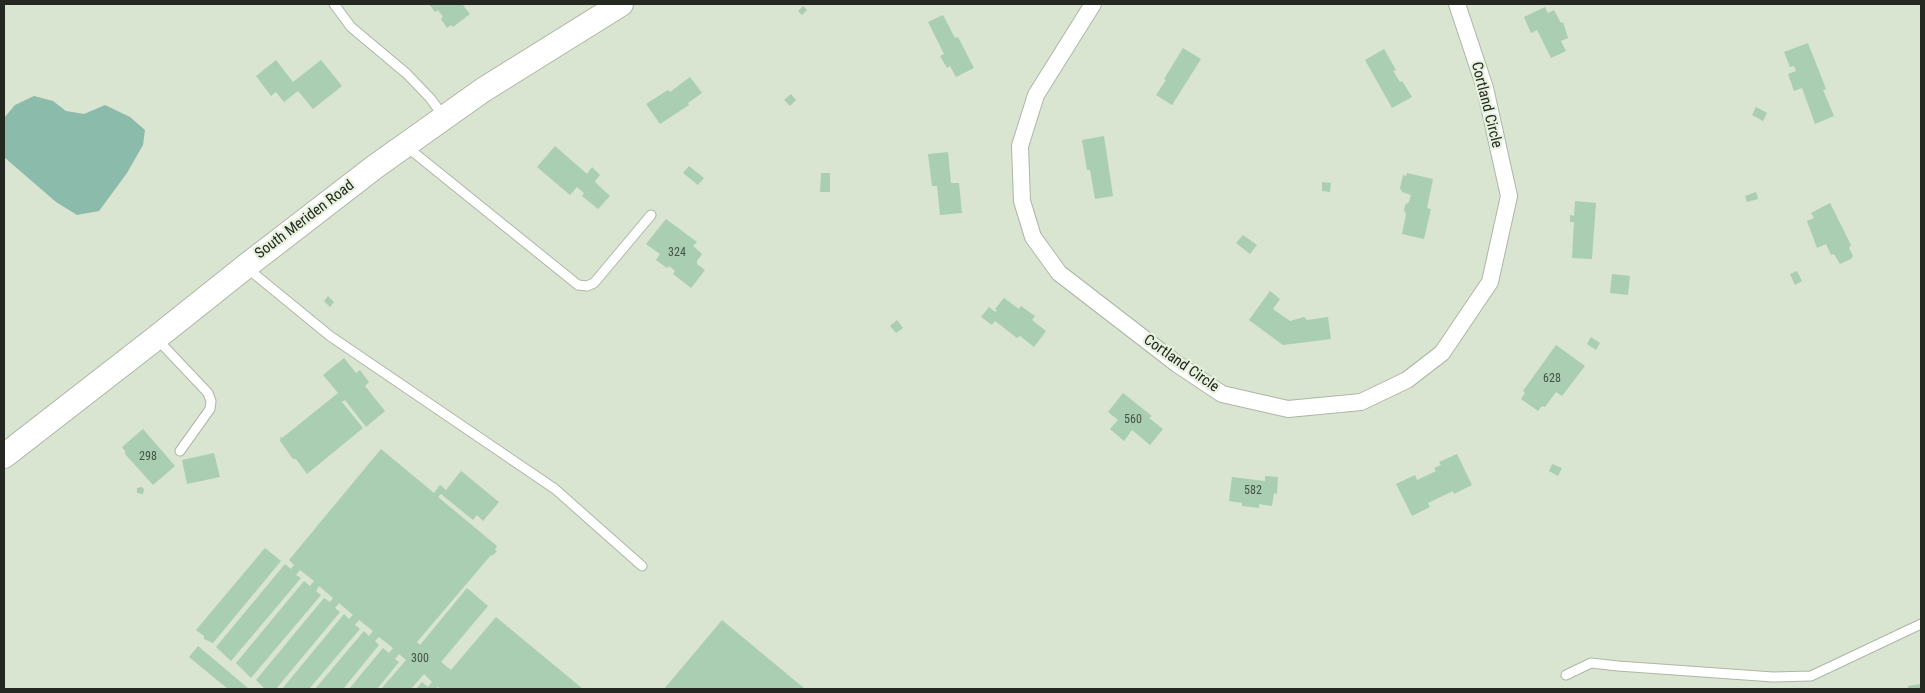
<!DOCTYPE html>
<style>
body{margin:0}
#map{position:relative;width:1925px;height:693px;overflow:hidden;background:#d9e4d1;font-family:"Roboto Condensed",sans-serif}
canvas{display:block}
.frame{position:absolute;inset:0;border:5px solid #252821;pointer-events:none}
</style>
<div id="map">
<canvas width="1925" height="693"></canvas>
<div class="frame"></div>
</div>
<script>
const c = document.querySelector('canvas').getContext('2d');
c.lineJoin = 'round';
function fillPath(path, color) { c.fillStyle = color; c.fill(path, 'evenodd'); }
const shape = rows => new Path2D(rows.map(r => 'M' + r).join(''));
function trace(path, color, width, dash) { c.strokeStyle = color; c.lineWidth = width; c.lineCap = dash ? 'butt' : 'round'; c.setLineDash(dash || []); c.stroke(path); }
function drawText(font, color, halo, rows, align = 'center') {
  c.font = font + ' "Roboto Condensed",sans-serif'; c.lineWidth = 4.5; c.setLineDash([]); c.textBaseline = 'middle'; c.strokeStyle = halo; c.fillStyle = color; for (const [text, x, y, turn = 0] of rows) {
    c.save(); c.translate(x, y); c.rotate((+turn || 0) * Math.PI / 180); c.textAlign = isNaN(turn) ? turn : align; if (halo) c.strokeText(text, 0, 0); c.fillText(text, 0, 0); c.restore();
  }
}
const water = shape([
 [34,96,53,101,66,111,84,114,105,105,130,117,145,130,143,145,127,173,99,211,77,215,56,202,4,157,4,118,15,105]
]);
const building = shape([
 [429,4,462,4,470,14,453,27,451,25,447,28,441,19,443,17,438,10,435,12],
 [803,6,807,10,802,15,798,11],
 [1545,7,1548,13,1554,10,1561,23,1563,22,1568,38,1561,41,1566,51,1551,58,1537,30,1531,33,1524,17],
 [943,15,955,38,958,37,974,68,956,77,950,66,947,68,940,56,944,54,928,22],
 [1808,43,1826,89,1823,90,1834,116,1815,124,1802,88,1794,91,1788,74,1796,71,1794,66,1790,67,1784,52],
 [1183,48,1201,59,1172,105,1156,95,1166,80,1164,79],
 [1384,49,1396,70,1393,71,1400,82,1402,81,1412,97,1392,108,1365,60],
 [276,60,293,82,321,60,342,86,313,109,298,91,284,102,276,92,271,96,256,76],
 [690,77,702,93,688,103,689,105,660,124,646,104,668,90,670,92],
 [791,94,796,100,790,106,784,100],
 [1756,107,1767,113,1763,121,1752,115],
 [1104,136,1113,196,1095,199,1090,170,1087,170,1082,140],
 [555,146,587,174,592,167,600,175,595,181,596,183,610,196,598,209,582,196,584,193,577,187,570,195,537,167],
 [948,152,951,183,959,183,962,213,940,215,937,186,932,186,928,154],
 [689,166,704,178,698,185,683,173],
 [821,173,830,173,830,192,820,192],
 [1407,173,1433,179,1427,208,1431,209,1424,239,1402,234,1406,214,1404,210,1405,205,1409,202,1411,195,1402,192,1400,188,1403,175,1406,176],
 [1322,182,1331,183,1330,192,1322,191],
 [1756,192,1758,199,1747,202,1745,196],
 [1575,201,1596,203,1592,259,1572,258,1574,222,1570,222,1570,215,1574,216],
 [1830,203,1851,245,1849,248,1853,256,1851,259,1840,264,1834,254,1831,255,1826,244,1817,248,1807,221,1814,218,1811,213],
 [666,219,697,242,693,246,702,254,697,261,697,264,705,270,691,288,673,274,675,271,669,266,667,268,656,260,660,254,646,244],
 [1243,235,1257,245,1250,254,1236,243],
 [1797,271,1802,281,1795,285,1790,274],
 [1612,274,1630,276,1628,295,1610,293],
 [1270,291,1280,299,1273,309,1290,321,1304,317,1307,320,1328,317,1331,339,1283,345,1249,320],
 [328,296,334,302,330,307,324,301],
 [1004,298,1019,309,1021,306,1035,316,1032,320,1046,331,1034,347,1020,336,1017,338,995,321,992,325,981,317,989,307,995,312,997,310,995,309],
 [897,320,903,328,896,333,890,326],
 [1591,337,1600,343,1596,350,1587,344],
 [1556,345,1585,366,1562,396,1556,392,1545,407,1542,406,1538,411,1521,399,1525,393,1523,391],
 [344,358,356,373,360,370,369,382,365,386,385,411,366,427,345,400,342,402,363,428,307,474,296,459,293,459,280,441,281,436,282,438,338,393,323,375],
 [1123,393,1152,416,1149,418,1163,429,1150,445,1132,430,1124,441,1110,429,1118,420,1108,412],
 [143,429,175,466,153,485,125,454,125,451,122,447],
 [381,449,434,493,440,485,446,490,461,471,499,502,483,521,477,515,473,520,441,494,438,497,497,546,495,550,497,551,492,556,491,555,417,642,420,645,467,588,488,606,441,662,451,670,496,617,583,689,441,689,438,687,435,689,416,689,422,682,428,687,432,682,424,674,411,689,381,689,406,660,399,654,395,659,399,662,377,689,349,689,383,648,389,653,393,648,379,637,375,641,379,645,343,689,315,689,364,631,369,636,373,631,359,620,355,625,360,629,309,689,282,689,344,614,349,619,353,615,339,603,335,608,340,612,276,689,265,689,256,680,324,598,330,602,333,598,319,586,316,591,321,595,251,678,236,663,304,581,310,586,314,581,300,570,296,575,301,578,231,661,216,647,285,564,291,569,294,565,289,560],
 [214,453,220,477,187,484,182,460],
 [1457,454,1472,485,1454,494,1453,491,1428,503,1430,507,1412,516,1396,484,1415,475,1417,480,1436,471,1434,468,1441,465,1439,462],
 [1552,464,1562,468,1558,476,1549,471],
 [1265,476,1278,477,1277,494,1274,493,1272,506,1259,504,1259,508,1242,506,1242,503,1229,501,1232,477,1265,481],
 [142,487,144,489,143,494,137,493,137,488],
 [265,548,281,561,213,643,204,639,204,636,196,630],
 [722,620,805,689,664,689],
 [198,646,249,689,228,689,189,657],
 [1921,684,1921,689,1908,689,1908,686]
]);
const service = shape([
 [334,4,351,27,407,74,430,98,444,117],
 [407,147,578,285,587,286,594,283,651,215],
 [247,268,330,336,555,489,642,566],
 [156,338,208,393,211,401,210,409,180,451],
 [1566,675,1591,663,1618,666,1773,677,1811,676,1921,624]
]);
const minor = shape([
 [1093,4,1036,95,1020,146,1022,201,1033,237,1059,273,1177,364,1222,394,1288,409,1361,402,1407,380,1442,353,1490,282,1509,196,1485,88,1457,4]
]);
const secondary = shape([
 [4,456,156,338,245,267,376,166,483,90,621,4]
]);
const numberNames = [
 ["324",677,253],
 ["628",1552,379],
 ["560",1133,420],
 ["298",148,457],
 ["582",1253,491],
 ["300",420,659]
];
const streetNames = [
 ["Cortland Circle",1486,105,76],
 ["South Meriden Road",305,220,-37],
 ["Cortland Circle",1181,364,35]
];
fillPath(water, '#8bbbaa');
fillPath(building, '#a9ceb1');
trace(service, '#adb7a5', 11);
trace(minor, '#adb7a5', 18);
trace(secondary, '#adb7a5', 26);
trace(service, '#fff', 9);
trace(minor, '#fff', 16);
trace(secondary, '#fff', 24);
drawText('12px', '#465245', null, numberNames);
drawText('15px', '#252821', '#e6f1de', streetNames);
</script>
